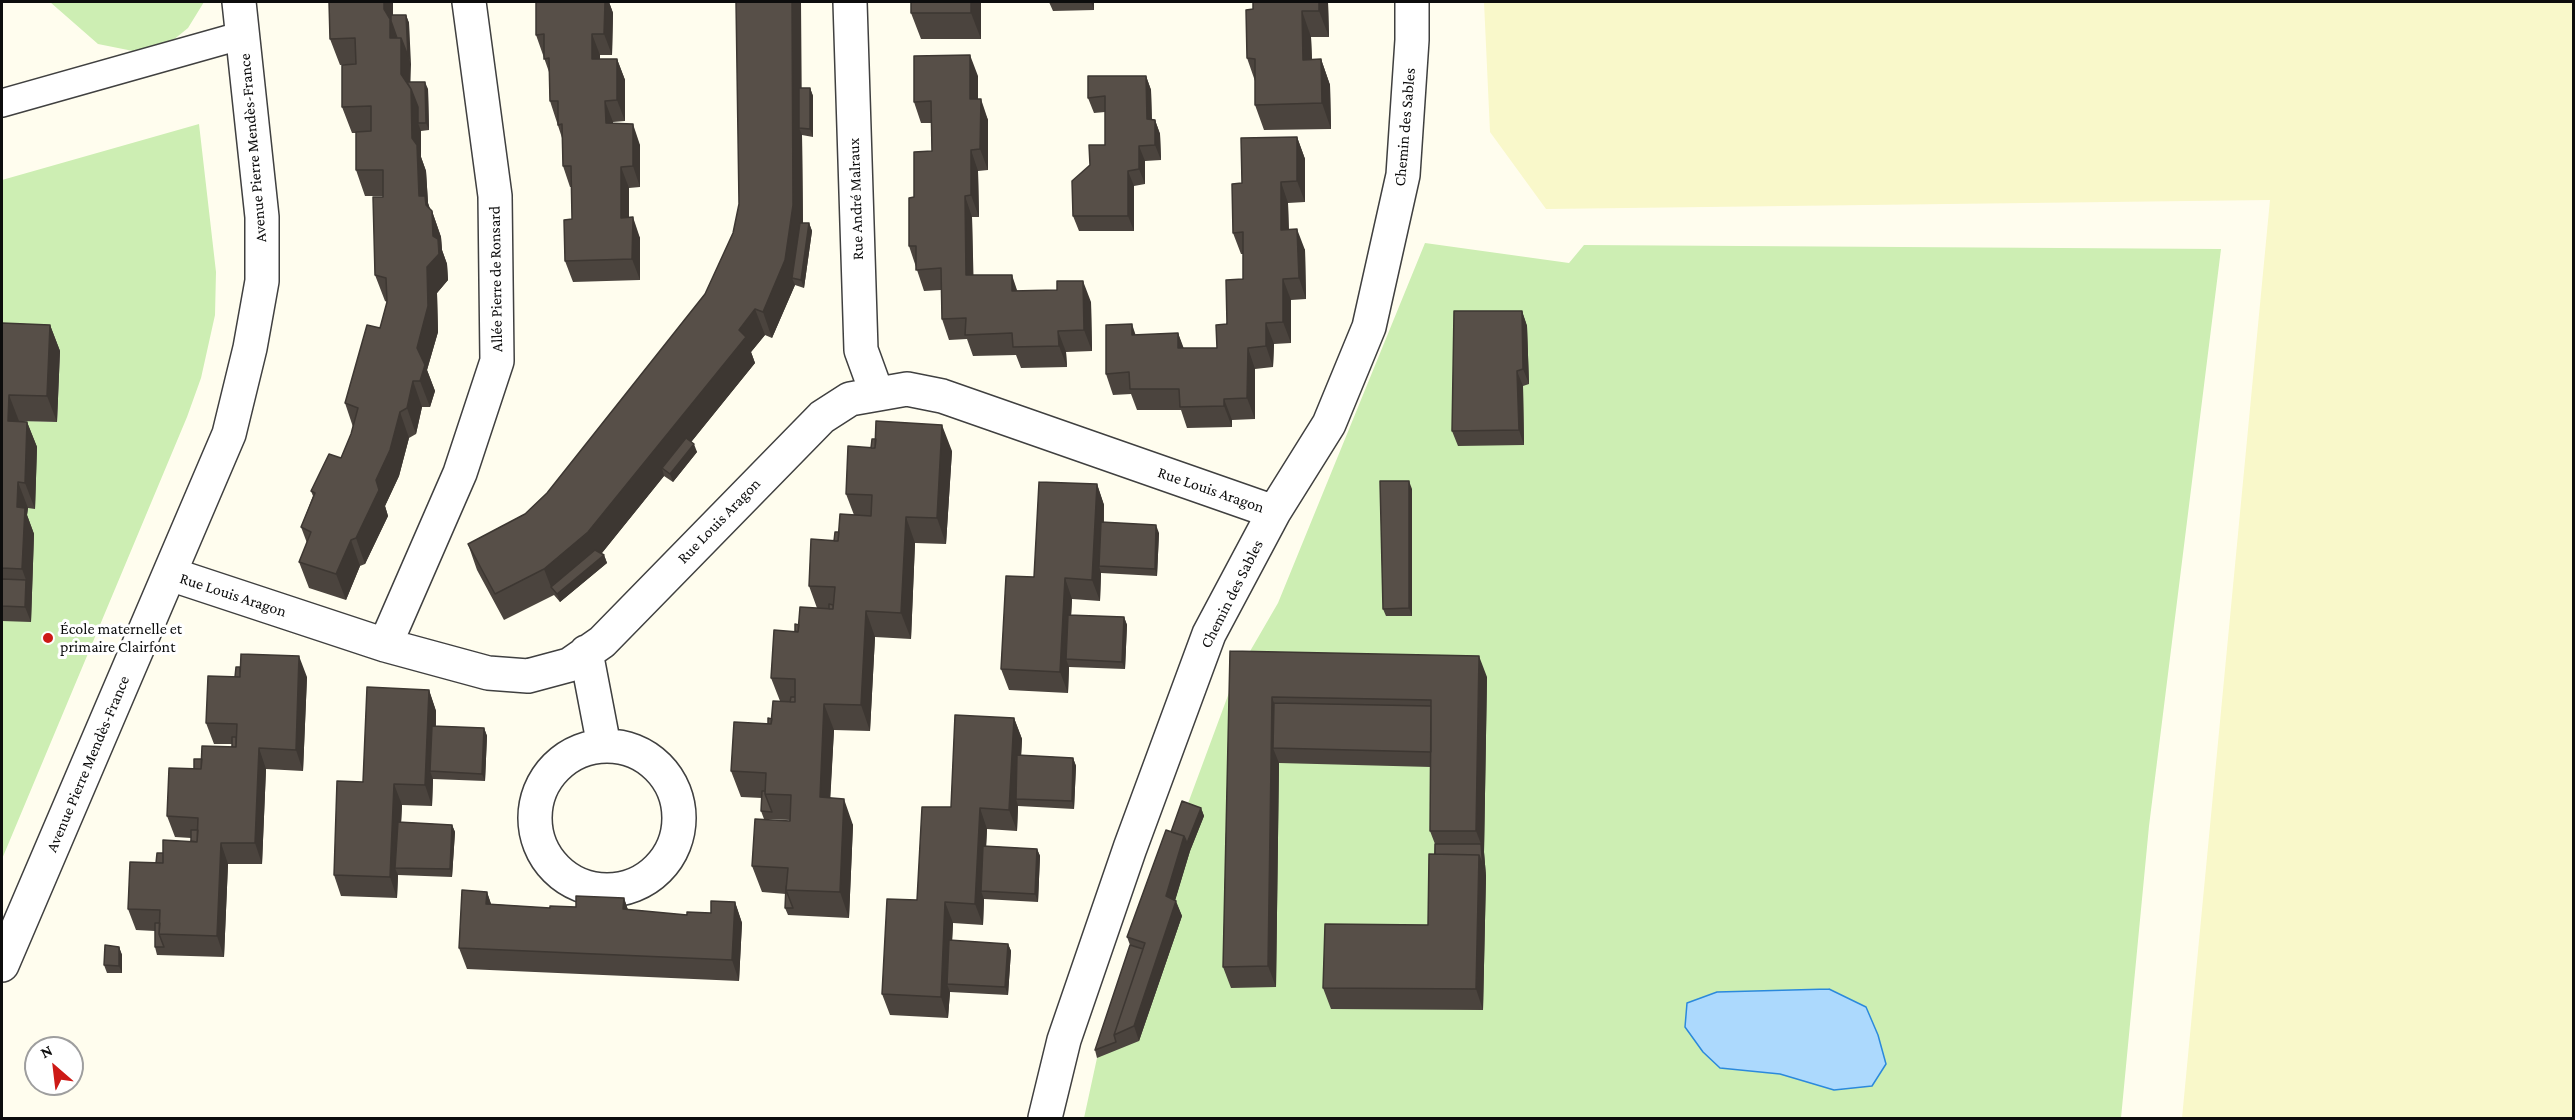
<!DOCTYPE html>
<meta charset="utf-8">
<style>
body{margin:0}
#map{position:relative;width:2575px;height:1120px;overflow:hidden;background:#fffdee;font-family:"Crimson Pro",serif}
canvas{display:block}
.frame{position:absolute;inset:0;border:3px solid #0d0d0d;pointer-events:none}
.north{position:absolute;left:24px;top:1036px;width:60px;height:60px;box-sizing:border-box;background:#fff;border:2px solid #9e9e9e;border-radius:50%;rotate:332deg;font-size:16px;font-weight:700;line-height:24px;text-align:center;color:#0d0d0d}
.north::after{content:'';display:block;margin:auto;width:21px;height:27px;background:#cd1a16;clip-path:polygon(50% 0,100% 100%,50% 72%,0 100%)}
</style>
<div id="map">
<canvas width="2575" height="1120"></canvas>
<div class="frame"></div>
<div class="north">N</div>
</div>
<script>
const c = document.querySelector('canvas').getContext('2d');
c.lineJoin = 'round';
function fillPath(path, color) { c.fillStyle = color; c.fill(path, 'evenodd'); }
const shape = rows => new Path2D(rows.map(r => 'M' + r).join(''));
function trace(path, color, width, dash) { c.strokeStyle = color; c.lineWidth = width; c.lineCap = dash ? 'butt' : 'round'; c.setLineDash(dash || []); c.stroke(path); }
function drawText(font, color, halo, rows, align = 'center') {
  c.font = font + ' "Crimson Pro",serif'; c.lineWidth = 6; c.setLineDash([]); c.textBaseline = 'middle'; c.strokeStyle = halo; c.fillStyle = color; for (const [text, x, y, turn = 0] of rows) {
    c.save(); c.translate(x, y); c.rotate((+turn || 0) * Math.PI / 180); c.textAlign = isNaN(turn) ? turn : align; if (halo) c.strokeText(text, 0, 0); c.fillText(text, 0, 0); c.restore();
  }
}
const farmland = shape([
 [1484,2,2573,2,2573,1118,2182,1118,2270,200,1546,209,1490,132]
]);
const green = shape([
 [50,2,204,2,188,28,172,41,153,48,133,51,98,44],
 [199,124,216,272,215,315,201,378,187,417,2,859,2,420,57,422,60,352,2,349,2,180],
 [1425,243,1569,263,1584,245,2221,249,2149,826,2121,1118,1084,1118,1097,1058,1133,952,1230,690,1238,672,1278,603]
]);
const water = shape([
 [1829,989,1866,1007,1878,1035,1886,1064,1872,1086,1834,1090,1780,1074,1720,1068,1703,1052,1685,1027,1687,1003,1717,992,1829,989]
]);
const service = shape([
 [2,103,243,35]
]);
const minor = shape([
 [850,2,861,350,877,394],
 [170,574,385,645,488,673,528,676,569,665,602,642,822,417,850,399,907,389,942,396,1274,512],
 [385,645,460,473,497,361,495,196,469,2],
 [586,652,604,746],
 '535 818a72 72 0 1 1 144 0a72 72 0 1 1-144 0Z',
 [2,965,229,434,250,348,262,281,262,217,239,2],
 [1045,1118,1064,1040,1130,848,1209,634,1274,512,1329,424,1369,327,1403,175,1412,40,1412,2]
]);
const wall = shape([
 [329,2,393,2,393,15,406,15,409,23,410,82,428,89,429,130,421,131,421,157,426,171,428,203,430,209,432,211,441,237,442,250,447,264,448,280,437,293,438,332,427,370,435,391,430,407,422,407,416,434,409,438,399,476,385,506,388,516,365,564,360,566,346,600,309,588,299,562,307,543,301,527,313,496,311,491,341,458,351,434,353,427,345,403,380,328,387,302,385,301,375,275,383,196,365,196,356,170,356,133,352,133,342,107,356,64,340,65,330,39],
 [536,2,609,2,613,13,612,55,600,55,600,59,617,59,625,80,625,121,613,122,613,124,640,145,640,187,629,188,629,218,640,238,640,280,573,282,565,261,572,219,572,187,570,187,563,166,562,138,550,101,549,72,536,35],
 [911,2,981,2,981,39,921,39,911,13],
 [1049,2,1094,2,1094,10,1053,11],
 [1253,2,1328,2,1329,37,1311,37,1312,60,1321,59,1330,85,1331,129,1264,130,1255,105,1255,81,1247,58,1253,9],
 [978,76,978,99,988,120,988,170,978,171,979,217,972,217,973,275,1018,291,1091,302,1092,351,1066,352,1067,367,1021,368,1016,355,973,356,967,339,949,340,942,319,941,290,924,291,909,246,914,197,932,151,931,123,921,123,914,102],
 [1146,76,1151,90,1152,119,1155,120,1160,134,1161,160,1145,161,1145,184,1134,186,1134,231,1079,231,1073,216,1105,145,1105,112,1094,113,1088,98],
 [802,88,810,88,813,96,813,137,802,135,803,223,809,223,812,231,804,288,795,285,772,338,765,335,751,352,755,363,691,442,697,452,673,482,664,476,601,554,604,555,607,563,560,602,554,595,504,620,477,570,468,544,525,514,547,493,705,294],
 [1297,137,1305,159,1305,202,1288,203,1289,229,1305,250,1306,299,1291,300,1291,343,1274,344,1273,367,1255,369,1255,419,1232,420,1232,427,1187,428,1181,410,1137,410,1131,394,1113,395,1106,374,1136,335,1178,333,1183,348,1217,348,1243,279,1243,254,1241,254,1233,233,1242,183],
 [1522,311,1527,326,1529,384,1523,386,1524,445,1458,446,1452,431],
 [2,323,50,325,60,351,57,422,19,421,27,422,37,447,35,509,28,508,27,515,34,534,31,622,2,621],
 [952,451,946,544,915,543,911,639,875,637,870,731,834,730,830,798,853,825,849,918,788,915,785,908,786,894,762,892,752,866,790,820,764,819,761,811,762,798,741,797,731,771,772,719,780,701,771,678,795,631,799,625,817,608,809,586,839,532,854,515,846,494],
 [1097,484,1104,505,1104,523,1159,533,1157,576,1101,573,1100,601,1072,599,1071,615,1124,617,1127,625,1125,669,1069,667,1068,693,1009,690,1001,669,1034,577],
 [1412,489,1412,616,1386,616,1383,609],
 [1230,651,1487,677,1484,852,1486,876,1483,1010,1331,1009,1323,988,1428,925,1435,844,1430,831,1431,767,1279,763,1276,987,1231,988,1223,967],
 [235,677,307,677,303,771,266,769,262,864,228,864,224,957,157,955,155,947,155,931,136,930,128,909,163,853,191,841,191,838,175,837,167,816,194,769,202,759,232,747,232,744,214,744,206,723],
 [429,690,436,711,436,726,484,728,487,736,485,781,433,779,432,806,402,805,401,822,452,825,455,832,452,877,398,875,397,898,341,896,334,875,363,782],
 [1014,718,1022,739,1021,755,1073,758,1076,766,1074,809,1018,806,1017,831,987,829,986,846,1037,849,1040,856,1038,902,984,899,983,925,953,923,952,941,1008,944,1011,951,1008,995,950,992,948,1018,890,1015,882,994,951,807],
 [1201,808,1204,816,1190,851,1175,900,1182,916,1139,1041,1097,1058,1095,1050,1130,945,1127,937,1171,832],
 [487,892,491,904,550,908,576,907,624,898,628,910,687,915,711,913,735,902,742,923,739,981,467,969,459,948],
 [119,947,122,955,122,973,107,973,104,965]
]);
const shadedWall = shape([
 [384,2,393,2,393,28,399,45,390,38,384,9],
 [605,2,609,2,613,13,612,55,604,34],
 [792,2,801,2,802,128,799,128,802,135,803,231,792,278,795,285,772,338,763,312],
 [971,2,981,2,981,39,971,13],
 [1091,2,1094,2,1094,10],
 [1319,2,1328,2,1329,37,1319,11],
 [1302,11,1311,37,1313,86,1303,60],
 [406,15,409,23,411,64,408,56],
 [592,34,600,55,600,80,592,59],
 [401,38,411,64,410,96,401,74],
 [970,55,978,76,978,120,970,99],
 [617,59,625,80,625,121,617,100],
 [1321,59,1330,85,1331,129,1322,103],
 [1146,76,1151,90,1152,134,1147,119],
 [425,82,428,89,429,130,426,123],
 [810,88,813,96,813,137,810,129],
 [411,89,421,115,418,123,421,131,421,157,426,171,428,203,432,215,432,211,441,237,442,250,447,264,448,280,437,293,438,332,427,370,435,391,430,407,420,381,417,348,427,267,412,138],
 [981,99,988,120,988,170,980,149],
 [605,101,613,122,613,145,606,123],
 [1155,120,1160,134,1161,160,1155,145],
 [633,124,640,145,640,187,633,166],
 [1297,137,1305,159,1305,202,1297,181],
 [1139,146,1145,161,1145,184,1139,169],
 [971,150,978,171,979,217,971,195],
 [621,167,629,188,629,239,621,218],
 [1128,171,1134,186,1134,231,1128,216],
 [1281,182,1288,203,1289,251,1281,230],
 [965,196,972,217,974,296,966,275],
 [633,217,640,238,640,280,632,259],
 [809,223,812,231,804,288,801,280],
 [1297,229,1305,250,1306,299,1299,278],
 [1012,275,1019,296,1012,291],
 [1283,279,1291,300,1291,343,1283,322],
 [1083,281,1091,302,1092,351,1084,330],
 [755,309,765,335,751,352,755,363,667,472,662,468,664,476,598,558,551,587,544,569],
 [1522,311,1527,326,1529,384,1523,369],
 [1266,323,1274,344,1273,367,1266,346],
 [1132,324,1139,345,1132,335],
 [50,325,60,351,57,422,47,396],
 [1058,331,1066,352,1067,367,1059,346],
 [1178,333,1186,354,1178,348],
 [1248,348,1255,369,1255,419,1247,398],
 [1517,371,1523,386,1524,445,1519,430],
 [413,381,422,407,416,434,407,408],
 [9,395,19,421,8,421],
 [1224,399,1232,420,1232,427,1224,406],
 [400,412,409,438,399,476,385,506,388,516,365,564,356,538],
 [27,422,37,447,35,509,25,483],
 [942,425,952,451,946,544,937,518],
 [694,444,697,452,673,482,670,474],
 [1409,481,1412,489,1412,616,1409,608],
 [18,482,28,508,27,515,34,534,31,622,25,607,26,580,22,569,17,507],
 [1097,484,1104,505,1102,566,1099,566,1101,573,1100,601,1092,580],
 [906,517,915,543,911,639,901,613],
 [1156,525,1159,533,1157,576,1155,569],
 [351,540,360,566,346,600,336,574],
 [604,555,607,563,560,602,557,594],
 [1065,578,1072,599,1069,659,1066,659,1069,667,1068,693,1060,672],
 [866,611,875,637,870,731,861,705],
 [1124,617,1127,625,1125,669,1122,662],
 [299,656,307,677,303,771,296,750],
 [1479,656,1487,677,1484,852,1486,876,1483,868,1481,844,1476,831],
 [429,690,436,711,434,771,430,771,433,779,432,806,425,785],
 [1272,697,1279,718,1273,748,1279,763,1276,987,1268,966],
 [824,704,834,730,829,823,820,797],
 [1014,718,1022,739,1019,799,1016,799,1018,806,1017,831,1009,810],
 [484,728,487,736,485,781,482,774],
 [259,748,266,769,262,864,255,843],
 [1073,758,1076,766,1074,809,1072,801],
 [394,784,402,805,399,868,395,868,398,875,397,898,390,877],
 [844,799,853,825,849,918,840,892],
 [980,808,987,829,984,891,981,891,984,899,983,925,975,904],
 [1201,808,1204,816,1190,851,1172,911,1166,896,1184,836],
 [452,825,455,832,452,877,450,869],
 [221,843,228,864,224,957,217,936],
 [1037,849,1040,856,1038,902,1035,894],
 [1479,855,1486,876,1483,1010,1476,989],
 [487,892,494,913,486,904],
 [624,898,631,919,623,909],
 [1176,901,1182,916,1139,1041,1134,1026],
 [735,902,742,923,739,981,732,960],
 [945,902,953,923,950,984,947,984,950,992,948,1018,941,997],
 [1008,944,1011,951,1008,995,1005,987],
 [119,947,122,955,122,973,119,966]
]);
const building = shape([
 [329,2,384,2,384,9,390,19,390,38,401,38,401,74,411,89,412,138,417,145,419,196,425,196,426,205,432,211,433,236,438,239,439,254,427,267,428,306,417,348,425,365,420,381,413,381,407,408,400,412,390,450,376,480,379,490,356,538,351,540,336,574,299,562,311,532,301,527,315,493,311,491,329,454,341,458,351,434,358,408,345,403,367,325,380,328,387,302,386,278,375,275,373,197,383,197,383,170,356,170,356,132,371,131,371,106,342,107,342,65,356,64,355,38,330,39,329,2],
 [536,2,605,2,604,34,592,34,592,59,617,59,617,100,605,101,606,123,633,124,633,166,621,167,621,218,633,217,632,259,565,261,564,220,572,219,571,166,563,166,562,124,558,125,558,101,550,101,549,58,544,59,544,34,536,35,536,2],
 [736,2,792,2,793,205,785,260,763,312,755,309,739,330,746,337,588,532,544,569,495,594,468,544,525,514,547,493,705,294,733,233,739,204,736,2],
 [911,2,971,2,971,13,911,13,911,2],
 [1253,2,1319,2,1319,11,1302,11,1303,60,1321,59,1322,103,1255,105,1255,59,1247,58,1246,10,1253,9,1253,2],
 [391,15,406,15,408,56,401,38,397,38,391,21,391,15],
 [970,55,970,99,981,99,980,149,971,150,971,195,965,196,966,275,1012,275,1012,291,1057,290,1057,281,1083,281,1084,330,1058,331,1059,346,1013,347,1012,333,965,335,966,318,942,319,941,268,916,270,916,246,909,246,909,198,914,197,914,152,932,151,931,101,914,102,914,56,970,55],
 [1088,76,1146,76,1147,119,1155,120,1155,145,1139,146,1139,169,1128,171,1128,216,1073,216,1072,181,1090,165,1089,145,1105,145,1105,96,1088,98,1088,76],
 [407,82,425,82,426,123,418,123,418,107,411,89,407,82],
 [799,88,810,88,810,129,799,128,799,88],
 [1297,137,1297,181,1281,182,1281,230,1297,229,1299,278,1283,279,1283,322,1266,323,1266,346,1248,348,1247,398,1224,399,1224,406,1180,407,1179,389,1130,389,1129,372,1106,374,1106,325,1132,324,1132,335,1178,333,1178,348,1217,348,1216,325,1227,324,1226,280,1243,279,1243,232,1233,233,1232,184,1242,183,1241,138,1297,137],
 [800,223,809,223,801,280,792,278,800,223],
 [1454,311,1522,311,1523,369,1517,371,1519,430,1452,431,1454,311],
 [2,323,50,325,47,396,9,395,8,421,27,422,25,483,18,482,17,507,25,508,22,569,2,568,2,323],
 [876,421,942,425,937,518,906,517,901,613,866,611,861,705,824,704,820,797,844,799,840,892,786,890,788,868,752,866,755,819,790,821,791,795,765,794,766,773,731,771,734,722,771,724,773,701,795,702,795,679,771,678,774,630,798,632,800,607,833,609,835,587,809,586,811,539,838,541,840,514,871,516,872,495,846,494,848,446,875,448,876,421],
 [686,438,694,444,670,474,662,468,686,438],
 [872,439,876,439,875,448,871,448,872,439],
 [1380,481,1409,481,1409,608,1383,609,1380,481],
 [1039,482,1097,484,1092,580,1065,578,1060,672,1001,669,1006,576,1034,577,1039,482],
 [1101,522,1156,525,1155,569,1099,566,1101,522],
 [835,532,839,532,838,541,834,541,835,532],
 [595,550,604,555,557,594,551,587,595,550],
 [2,579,26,580,25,607,2,606,2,579],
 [829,604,833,605,833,609,829,609,829,604],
 [1068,615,1124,617,1122,662,1066,659,1068,615],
 [795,624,799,625,798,632,795,631,795,624],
 [1230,651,1479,656,1476,831,1430,831,1431,700,1272,697,1268,966,1223,967,1230,651],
 [241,654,299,656,296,750,259,748,255,843,221,843,217,936,159,934,160,910,128,909,130,862,163,863,163,840,197,842,198,818,167,816,169,768,201,769,202,746,236,747,237,724,206,723,208,676,240,677,241,654],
 [236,667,240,667,240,677,235,677,236,667],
 [367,687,429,690,425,785,394,784,390,877,334,875,337,781,363,782,367,687],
 [791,697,795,697,795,702,790,702,791,697],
 [1274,703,1431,706,1431,752,1273,748,1274,703],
 [955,715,1014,718,1009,810,980,808,975,904,945,902,941,997,882,994,887,899,917,900,922,807,951,807,955,715],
 [768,718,772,719,771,724,768,724,768,718],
 [432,726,484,728,482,774,430,771,432,726],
 [232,737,236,737,236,747,232,747,232,737],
 [1017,755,1073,758,1072,801,1016,799,1017,755],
 [194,759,202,759,201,769,194,769,194,759],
 [762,791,765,791,765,794,772,812,761,811,762,791],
 [1182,801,1201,808,1187,843,1184,836,1171,832,1182,801],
 [398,822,452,825,450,869,395,868,398,822],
 [191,830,198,830,197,842,191,841,191,830],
 [1166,830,1184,836,1166,896,1176,901,1134,1026,1114,1035,1145,943,1127,937,1166,830],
 [1435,844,1481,844,1483,868,1479,855,1435,854,1435,844],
 [983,846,1037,849,1035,894,981,891,983,846],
 [157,853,163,853,163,863,156,863,157,853],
 [1429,854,1479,855,1476,989,1323,988,1325,924,1428,925,1429,854],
 [786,886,786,890,793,908,785,908,786,886],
 [462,890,487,892,486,904,550,908,550,906,576,907,576,896,624,898,623,909,687,915,687,912,711,913,711,901,735,902,732,960,459,948,462,890],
 [155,923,160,923,159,934,164,947,155,947,155,923],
 [949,940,1008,944,1005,987,947,984,949,940],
 [105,945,119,947,119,966,104,965,105,945],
 [1130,945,1143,949,1114,1035,1116,1042,1095,1050,1130,945]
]);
const markers = [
 [48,638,6,"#cd1a16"]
];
const streetNames = [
 ["Chemin des Sables",1405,127,-85],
 ["Avenue Pierre Mendès-France",253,148,-95],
 ["Rue André Malraux",856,199,-92],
 ["Allée Pierre de Ronsard",496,279,-91],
 ["Rue Louis Aragon",1211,490,19],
 ["Rue Louis Aragon",719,521,-46],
 ["Chemin des Sables",1232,594,-63],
 ["Rue Louis Aragon",233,595,18],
 ["Avenue Pierre Mendès-France",88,764,-67]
];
const poiNames = [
 ["École maternelle et",60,629],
 ["primaire Clairfont",60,647]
];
fillPath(farmland, '#f9f8ca');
fillPath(green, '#cdeeb3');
fillPath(water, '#acd9fd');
trace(water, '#2b89dc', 1.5);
trace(service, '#404040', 30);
trace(minor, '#404040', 36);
trace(service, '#fff', 27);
trace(minor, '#fff', 33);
fillPath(wall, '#4b443e');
fillPath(shadedWall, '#3d3732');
fillPath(building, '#574f48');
trace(building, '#3d3732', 1.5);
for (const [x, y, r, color] of markers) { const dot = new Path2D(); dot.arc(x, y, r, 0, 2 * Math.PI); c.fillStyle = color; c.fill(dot); trace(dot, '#fff', 2); }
drawText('16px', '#0d0d0d', '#fff', streetNames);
drawText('16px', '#0d0d0d', '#fff', poiNames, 'left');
</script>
